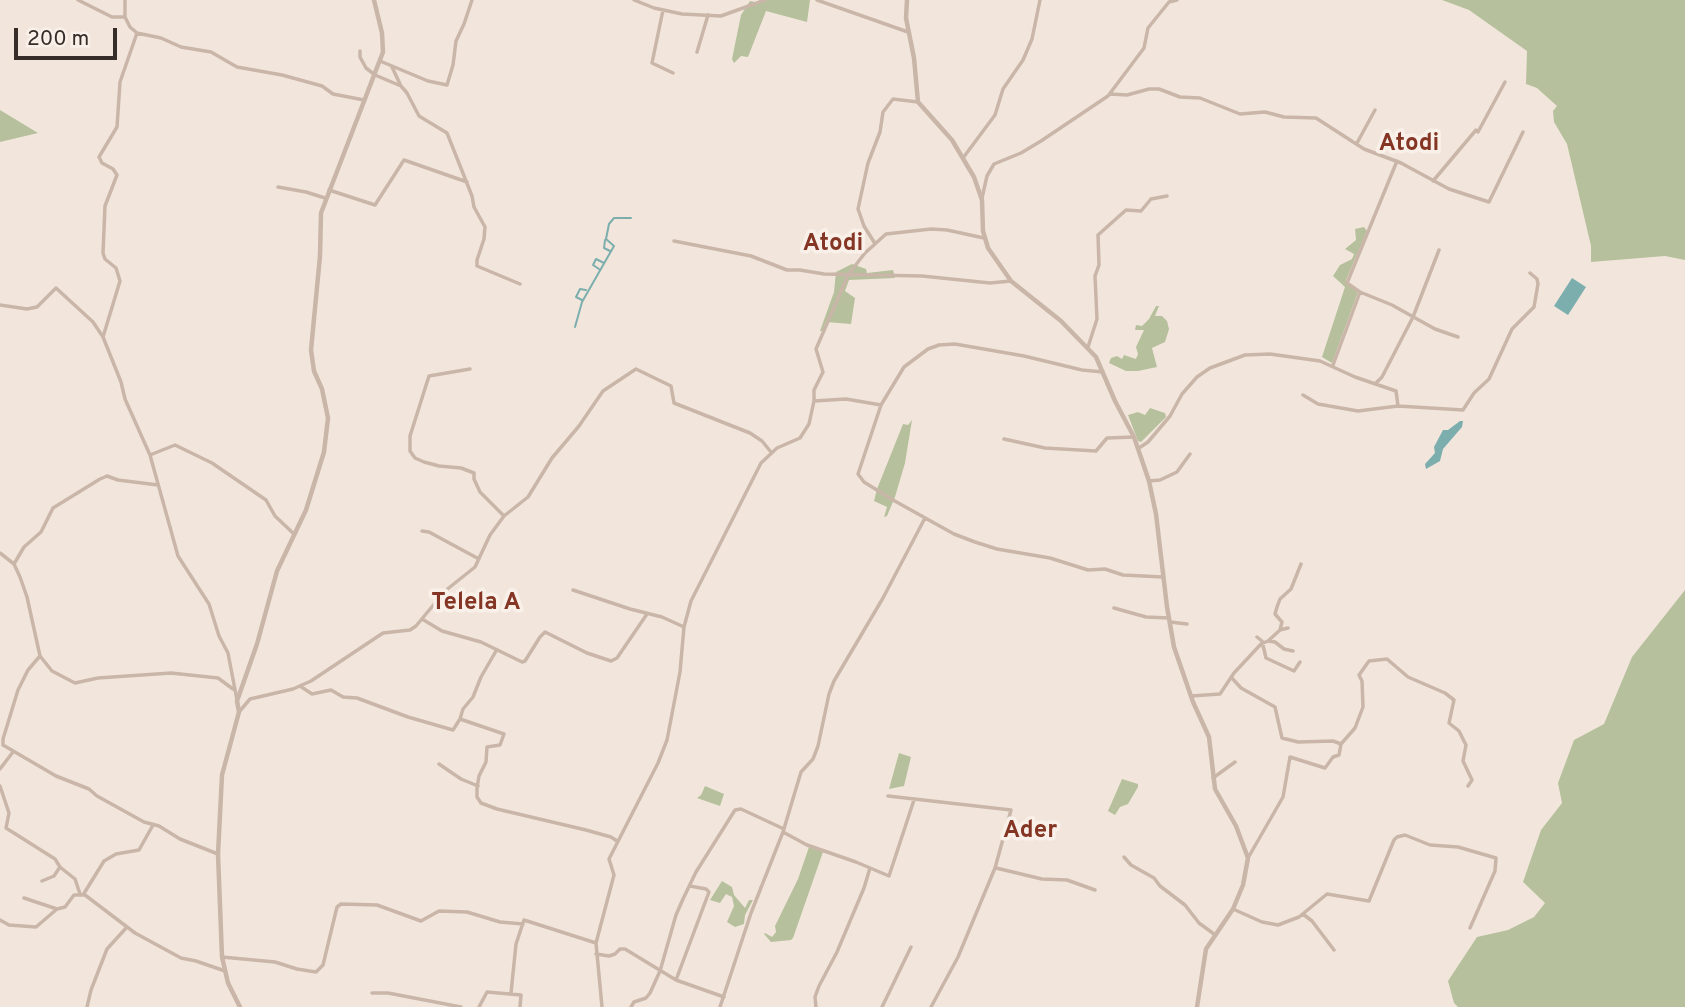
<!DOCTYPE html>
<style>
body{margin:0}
#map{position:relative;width:1685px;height:1007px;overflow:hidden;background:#f2e6dc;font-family:Overpass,sans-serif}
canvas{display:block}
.scale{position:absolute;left:14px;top:28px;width:103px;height:32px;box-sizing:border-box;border:4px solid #362c28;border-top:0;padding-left:9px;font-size:21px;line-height:24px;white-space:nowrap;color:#362c28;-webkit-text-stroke:5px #f9f1e9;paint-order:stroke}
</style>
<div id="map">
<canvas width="1685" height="1007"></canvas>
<div class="scale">200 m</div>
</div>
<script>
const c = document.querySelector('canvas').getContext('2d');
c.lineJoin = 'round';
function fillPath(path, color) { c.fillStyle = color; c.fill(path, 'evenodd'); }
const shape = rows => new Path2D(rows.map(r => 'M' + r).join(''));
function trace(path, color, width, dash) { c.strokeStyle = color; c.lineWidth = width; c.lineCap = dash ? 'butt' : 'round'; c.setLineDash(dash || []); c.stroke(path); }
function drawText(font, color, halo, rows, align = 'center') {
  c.font = font + ' Overpass,sans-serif'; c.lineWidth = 7; c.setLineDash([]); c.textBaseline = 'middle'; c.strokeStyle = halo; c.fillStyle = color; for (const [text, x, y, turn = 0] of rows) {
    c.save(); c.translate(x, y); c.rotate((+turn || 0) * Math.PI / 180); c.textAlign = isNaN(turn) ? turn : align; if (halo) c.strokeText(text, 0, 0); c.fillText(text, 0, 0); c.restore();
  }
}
const green = shape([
 [762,0,810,0,807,22,766,11,748,57,741,56,734,63,732,59,741,15,750,1,759,3],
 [1442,0,1685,0,1685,260,1665,256,1591,262,1591,246,1567,144,1554,122,1553,111,1557,106,1537,88,1526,84,1527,51,1469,10],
 [0,110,38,133,0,142],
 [1364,227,1367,231,1346,280,1350,286,1358,292,1332,363,1322,357,1345,287,1333,276,1340,265,1352,259,1354,254,1345,249,1356,240,1355,229],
 [852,264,866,269,867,273,893,270,895,278,849,280,845,291,855,298,851,324,826,322,822,331,820,331,834,292,836,272],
 [1156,306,1159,306,1155,316,1162,316,1167,321,1169,329,1165,342,1152,348,1157,367,1138,371,1126,371,1109,363,1111,358,1117,356,1122,359,1124,355,1136,359,1138,354,1136,347,1144,330,1135,330,1136,325,1142,326,1149,319],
 [1150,408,1165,413,1166,417,1141,442,1138,441,1128,415,1138,412,1145,415],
 [912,420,905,463,895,497,887,516,884,517,887,507,874,501,877,489,903,424,908,425],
 [1685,590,1685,1007,1458,1007,1454,1003,1448,981,1477,937,1508,930,1534,917,1545,903,1523,882,1541,830,1562,803,1558,783,1574,740,1604,724,1632,657],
 [899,753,911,757,904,786,889,789],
 [1122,779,1138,784,1138,787,1128,804,1120,807,1115,815,1108,811],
 [705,786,724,794,720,806,697,798,701,795],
 [809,847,823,852,793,938,791,940,771,942,764,934,765,933,772,937,776,932,775,926,798,879],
 [722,881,732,887,734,895,745,908,749,900,753,900,745,915,744,924,735,927,727,922,734,906,732,897,726,894,720,903,710,900]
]);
const water = shape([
 [1572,278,1586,287,1568,315,1554,306],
 [1460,421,1463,421,1462,427,1443,449,1440,461,1426,469,1425,464,1435,453,1434,447,1443,430,1448,430]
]);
const stream = shape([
 [605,240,604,248,610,251],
 [599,269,593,265,596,259,604,263],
 [582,300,576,297,580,289,586,290],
 [575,327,582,302,614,246,606,239,609,224,614,218,631,218]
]);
const minor = shape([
 [78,0,112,17,125,17,130,27,137,33,120,82,117,127,99,157,102,163,113,169,117,175,105,206,103,253,105,259,116,268,120,281,103,337],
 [634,0,654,8,682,14,721,16,765,0],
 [817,0,908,32],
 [663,10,652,63,673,73],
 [125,17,125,0],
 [137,33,161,38,181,47,211,52,237,67,282,75,322,86,333,94,364,100],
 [360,51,360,57,366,68,375,75,401,86,407,93,419,116,447,133,472,196,474,207,485,227,484,239,477,260,477,266,520,284],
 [697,52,708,15],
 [380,61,428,81,447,85,453,65,456,41,464,24,472,0],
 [392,67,400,84],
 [1110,94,1127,95,1149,89,1159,89,1180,97,1200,98,1240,114,1265,112,1284,117,1316,118,1364,149,1401,163,1449,189,1489,202,1523,132],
 [1357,143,1375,110],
 [963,158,995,115,1003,89,1023,60,1032,39,1040,0],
 [1433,181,1476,130,1478,132,1505,82],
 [278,187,306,192,325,198],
 [329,190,375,205,404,160,467,182],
 [982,198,987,176,994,164,1021,153,1041,141,1108,96,1144,48,1148,28,1169,2,1177,0],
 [674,241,751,256,787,270,800,270,824,274,922,276,990,283,1011,281],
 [874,242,864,226,858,209,868,163,880,132,883,112,893,99,918,102],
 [1360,292,1392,305,1435,329,1458,337],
 [0,305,27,309,37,307,56,288,93,322,103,337,121,382,125,399,150,455,178,556,209,604,219,636,228,653,237,700],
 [1088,347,1097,319,1095,276,1099,265,1098,235,1126,210,1141,211,1151,199,1167,196],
 [1333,365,1360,292,1347,283,1397,161],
 [470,369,429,376,410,436,410,451,415,458,424,462,439,466,461,468,474,473,474,479,480,492,504,516],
 [1103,372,1082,370,1024,356,955,344,939,345,928,349,904,367,881,405,858,474,864,482,893,500,954,534,975,542,997,549,1050,558,1088,570,1105,569,1123,575,1163,577],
 [1376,383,1382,377,1413,317,1439,250],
 [1303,395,1318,404,1358,411,1398,406,1463,410,1474,393,1489,379,1512,329,1534,307,1538,284,1537,279,1530,273],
 [814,401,846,399,881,405],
 [1004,439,1045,448,1096,451,1107,438,1134,437],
 [1139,448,1148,442,1170,416,1182,394,1197,377,1210,368,1245,355,1270,354,1320,361,1355,377,1396,391,1398,406],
 [150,455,175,445,212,463,266,500,275,516,294,534],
 [1149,481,1160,480,1177,472,1190,454],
 [422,531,429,532,479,559],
 [0,553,14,564,20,577,27,597,40,656,28,670,18,690,3,739,3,745,56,776,89,789,97,796,144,822,159,826,180,839,218,854],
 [14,564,24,547,41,532,53,508,100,479,107,476,118,480,158,485],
 [573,590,630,609,662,617,684,627],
 [1114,608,1146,617,1169,618],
 [422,619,442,631,481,642,522,662,525,661,540,637,545,632,587,653,611,661,617,658,647,614],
 [1170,622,1187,624],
 [1280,630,1282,622,1275,614,1277,607,1280,599,1291,589,1301,564],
 [1257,637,1262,641,1266,658,1294,671,1300,662],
 [1268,641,1280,630,1288,628],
 [40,656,52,671,75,683,98,678,171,673,218,678,233,689],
 [1231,677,1241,688,1275,707,1282,738,1298,742,1333,741,1341,744],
 [300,686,312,694,331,690,343,697,357,698,408,717,453,730,460,719,463,709,473,697,481,677,496,651],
 [1191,696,1220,694,1234,673,1261,644,1268,641,1275,642,1284,649,1293,651],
 [239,712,250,699,293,689,311,681,383,633,410,630,416,626,445,591,475,567,490,535,504,516,528,497,552,458,579,426,603,391,636,369,671,386,674,403,750,433,762,441,771,452],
 [460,719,504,734,500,745,487,747,486,762,479,776,477,788,477,797,481,803,497,809,586,830,611,837,617,841],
 [439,764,461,779,478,786],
 [0,769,13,752],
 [1213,778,1235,762],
 [0,786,9,813,6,828,55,859,60,867,75,879,80,894],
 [888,796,1011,810,995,868,958,957,931,1007],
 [783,832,807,845,856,862,889,876,914,800],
 [1124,857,1131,865,1154,878,1160,886,1185,905,1199,923,1214,934],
 [1248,858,1283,797,1290,757,1325,768,1333,757,1339,755,1341,744,1355,728,1363,707,1362,681,1359,675,1369,661,1387,659,1408,677,1445,693,1454,700,1449,723,1459,731,1466,745,1463,761,1472,780,1468,786],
 [996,868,1042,879,1067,880,1095,890],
 [42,881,54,876,60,867],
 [83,895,104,861,116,854,139,850,153,825],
 [24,898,57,909],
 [1233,909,1262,922,1278,925,1299,917,1327,894,1369,901,1394,840,1397,837,1405,835,1430,845,1458,847,1496,858,1495,871,1470,928],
 [1303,914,1312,921,1334,950],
 [0,920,9,925,36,927,57,909,65,907,74,895,85,895,135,933,181,958,196,961,225,971],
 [596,954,609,956,615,954,620,949,625,949,676,980,724,997],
 [222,957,275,962,297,969,316,972,323,965,337,907,341,904,377,905,421,921,439,911,467,912,500,922,523,924],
 [676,980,709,892,706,889,690,886],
 [372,993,388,993,461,1007],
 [511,993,516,944,524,920,596,943],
 [87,1007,91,990,107,949,127,927],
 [479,1007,487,992,521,995,520,1007],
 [602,1007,596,943,614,875,609,859,658,763,667,740,680,672,684,627,691,601,761,463,777,448,800,438,809,424,814,401,814,390,823,372,816,349,848,275,865,253,886,234,931,229,947,230,984,238],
 [631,1007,634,1002,646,998,650,993,660,971,676,915,683,899,696,872,735,810,741,809,784,829],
 [720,1007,751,913,783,832,801,772,813,759,818,746,829,694,834,681,883,598,925,518],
 [816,1007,815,997,819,986,837,952,864,888,870,868],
 [882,1007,911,947]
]);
const tertiary = shape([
 [907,0,906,18,914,58,918,102,952,140,974,177,982,200,983,231,988,248,1011,281,1061,321,1096,357,1115,401,1134,437,1149,481,1156,514,1167,607,1174,647,1193,702,1209,737,1215,789,1236,826,1248,858,1243,885,1233,909,1206,949,1197,1007],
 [240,1007,228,983,222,957,218,854,222,775,239,712,237,701,257,644,277,571,306,510,324,452,328,418,322,389,314,371,311,350,320,256,321,213,383,52,382,33,374,0]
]);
const quarterNames = [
 ["Atodi",1409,145],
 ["Atodi",833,245],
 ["Telela A",476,604],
 ["Ader",1030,832]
];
fillPath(green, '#b6c09c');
fillPath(water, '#7caead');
trace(stream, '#7caead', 2);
trace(minor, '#c9b6a8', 3.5);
trace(tertiary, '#c9b6a8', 4.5);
drawText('bold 24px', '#843523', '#f9f1e9', quarterNames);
</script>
